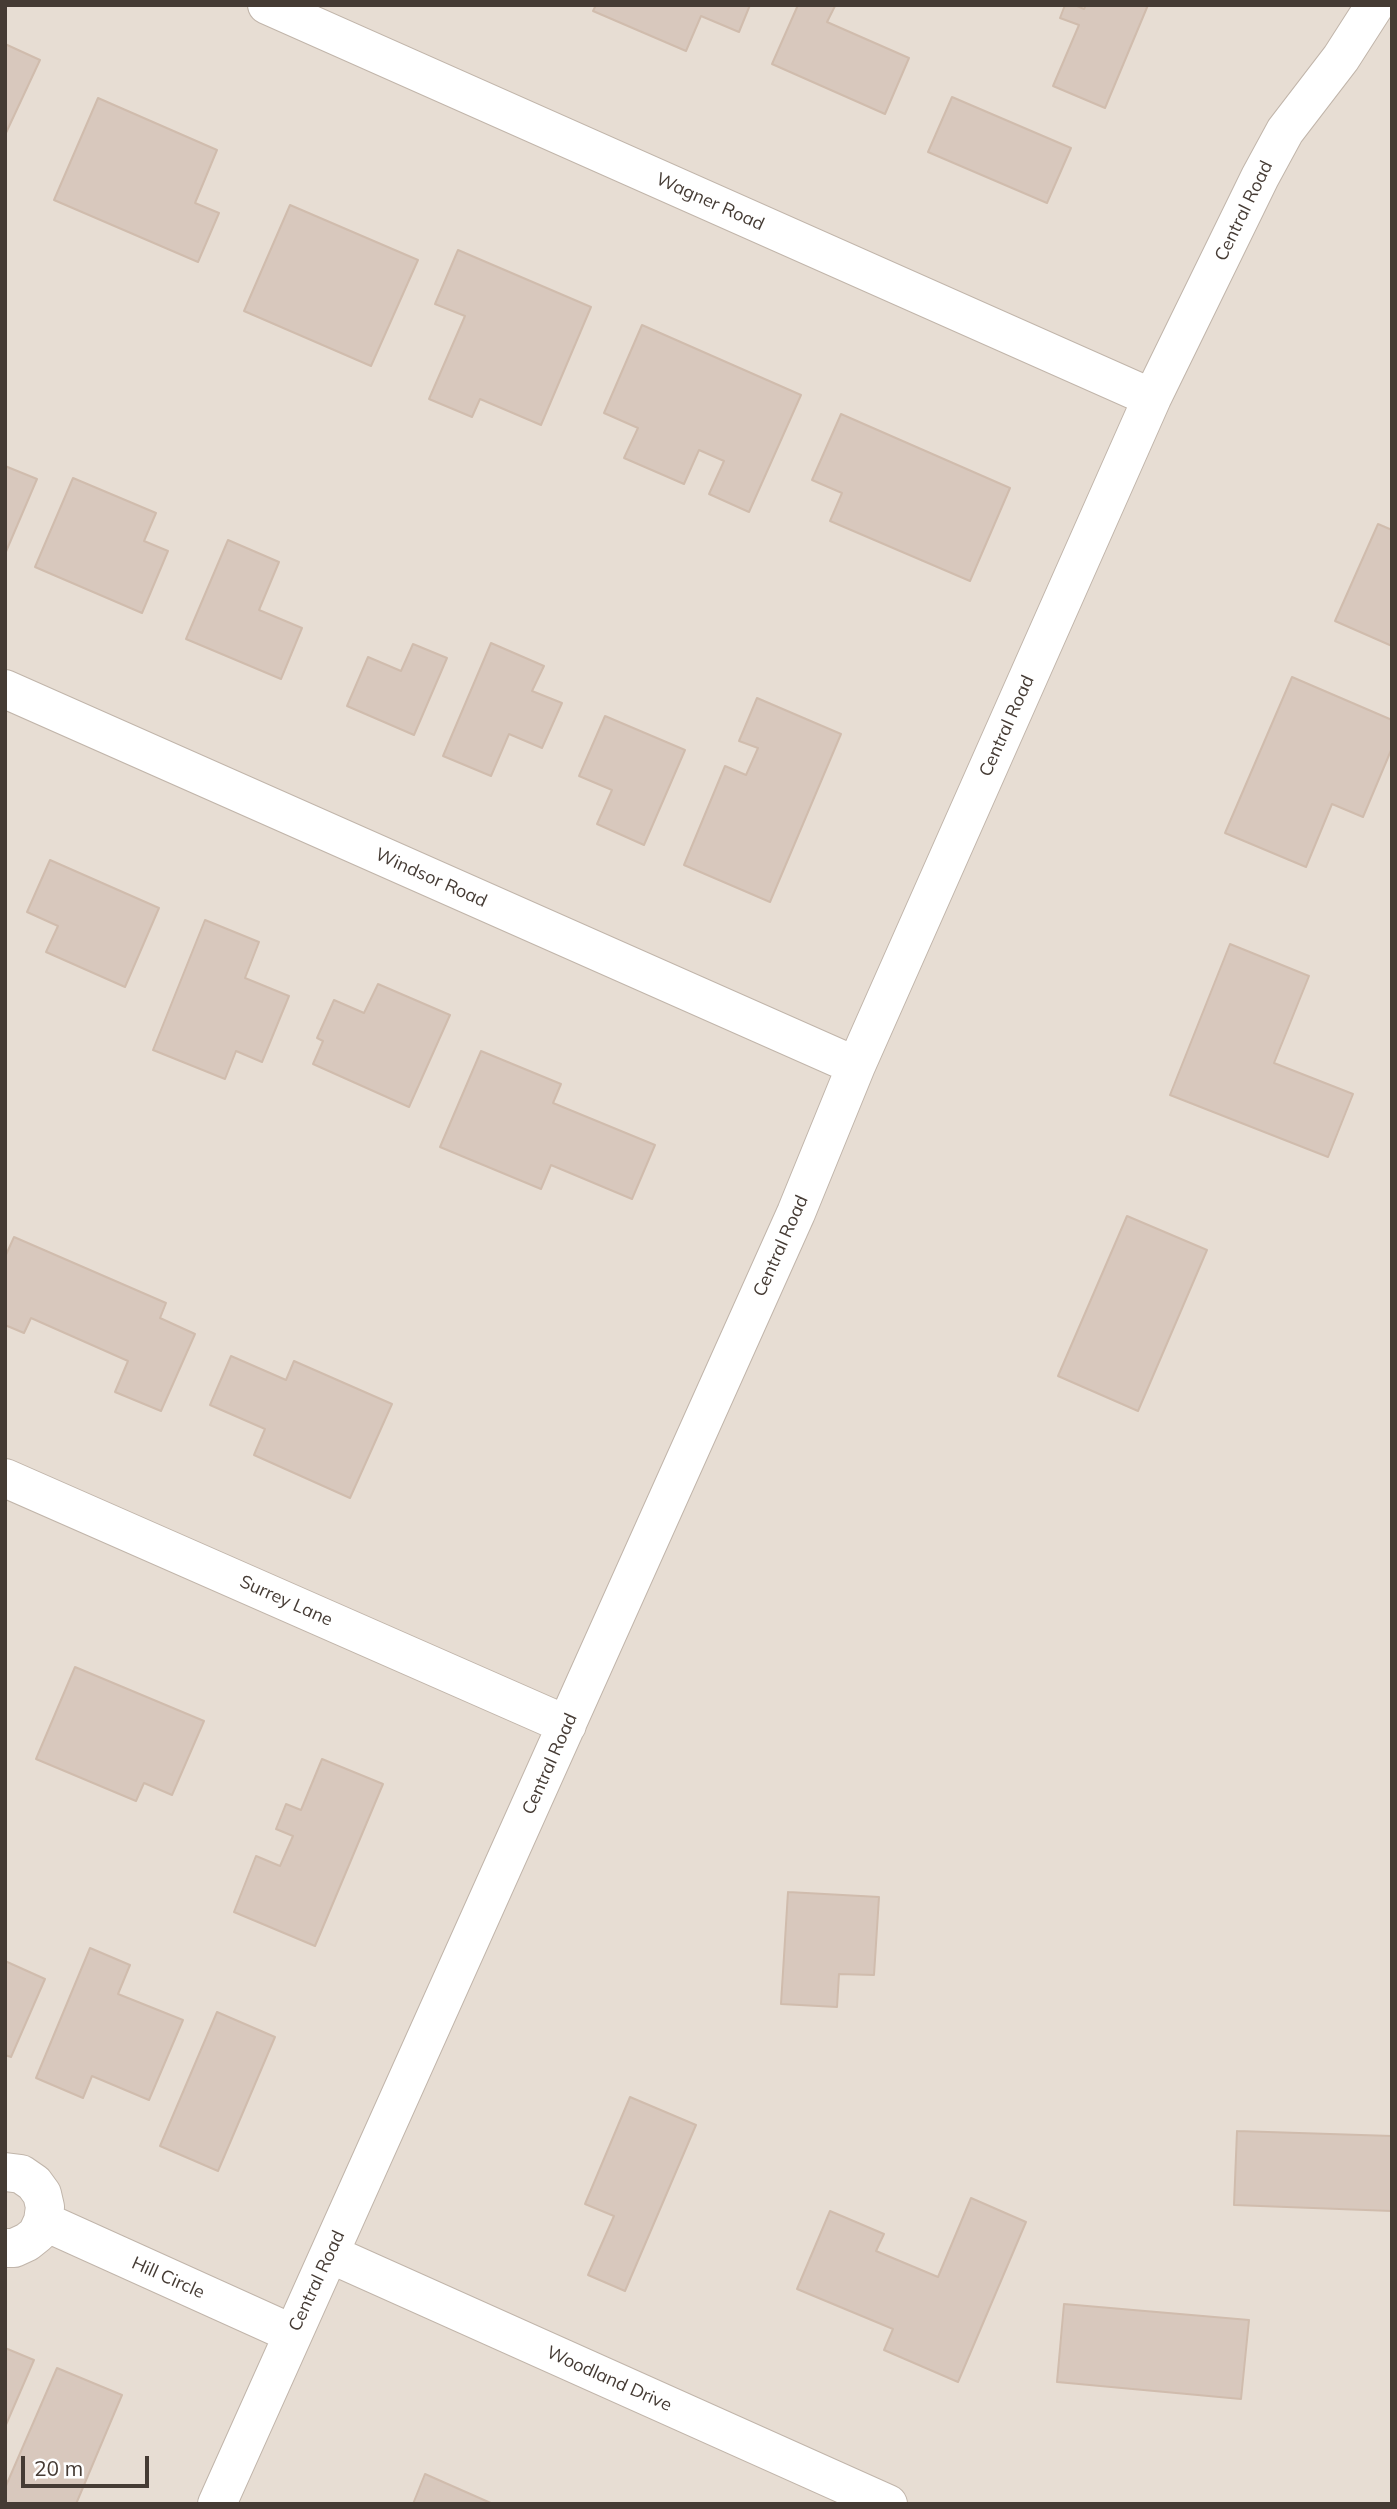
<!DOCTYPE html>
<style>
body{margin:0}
#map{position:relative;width:1397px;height:2509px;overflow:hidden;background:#f3ece5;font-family:Mulish,sans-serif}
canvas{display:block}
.frame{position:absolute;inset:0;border:7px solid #453b34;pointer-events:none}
.scale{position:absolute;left:21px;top:2456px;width:128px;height:32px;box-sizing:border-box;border:4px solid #453b34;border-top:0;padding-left:9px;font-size:21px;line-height:24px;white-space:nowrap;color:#453b34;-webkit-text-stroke:5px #fff;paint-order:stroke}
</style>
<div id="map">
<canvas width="1397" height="2509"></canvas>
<div class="frame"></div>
<div class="scale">20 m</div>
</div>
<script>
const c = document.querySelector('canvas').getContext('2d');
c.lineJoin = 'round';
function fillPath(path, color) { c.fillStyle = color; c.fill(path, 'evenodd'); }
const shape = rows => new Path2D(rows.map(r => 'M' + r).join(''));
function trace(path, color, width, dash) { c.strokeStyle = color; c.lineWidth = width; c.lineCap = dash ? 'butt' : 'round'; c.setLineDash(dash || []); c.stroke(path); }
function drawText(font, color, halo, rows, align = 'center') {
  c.font = font + ' Mulish,sans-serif'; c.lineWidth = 5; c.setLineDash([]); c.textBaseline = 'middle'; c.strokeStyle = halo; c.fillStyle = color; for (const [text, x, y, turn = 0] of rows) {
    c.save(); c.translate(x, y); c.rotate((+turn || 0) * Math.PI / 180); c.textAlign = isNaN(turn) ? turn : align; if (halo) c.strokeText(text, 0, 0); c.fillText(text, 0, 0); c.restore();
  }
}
const residential = shape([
 [5,5,1392,5,1392,2504,5,2504]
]);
const building = shape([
 [596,5,750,5,739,32,701,16,686,51,593,11,596,5],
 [798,5,835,6,827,22,909,58,885,114,772,64,798,5],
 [1065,5,1075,5,1084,9,1086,5,1148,5,1105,108,1053,86,1079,25,1060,18,1065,5],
 [5,44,40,60,5,135,5,44],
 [952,97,1071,148,1047,203,928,152,952,97],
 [98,98,217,150,195,203,219,213,198,262,54,200,98,98],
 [290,205,418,260,371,366,244,311,290,205],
 [458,250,591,307,541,425,480,399,472,417,429,399,465,316,435,304,458,250],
 [642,325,801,395,749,512,709,494,724,461,699,450,684,484,624,458,638,428,604,413,642,325],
 [841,414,1010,488,970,581,830,521,842,493,812,480,841,414],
 [5,466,37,479,5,554,5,466],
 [73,478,156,513,144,541,168,551,142,613,35,567,73,478],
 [1378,524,1392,530,1392,646,1335,621,1378,524],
 [228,540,279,562,259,610,302,628,281,679,186,639,228,540],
 [491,643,544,666,532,691,562,703,542,748,509,734,491,776,443,756,491,643],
 [413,644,447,658,414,735,347,706,368,657,401,671,413,644],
 [1292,677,1392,720,1392,748,1363,817,1332,804,1306,867,1225,833,1292,677],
 [757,698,841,734,770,902,684,865,725,766,746,775,758,748,739,741,757,698],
 [605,716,685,750,644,845,597,824,612,790,579,776,605,716],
 [50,860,159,908,125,987,46,952,58,926,27,912,50,860],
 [205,920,259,942,245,978,289,996,262,1062,236,1051,225,1079,153,1050,205,920],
 [1230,944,1309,976,1274,1063,1353,1094,1328,1157,1170,1095,1230,944],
 [378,984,450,1015,409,1107,313,1064,323,1041,317,1038,334,1000,364,1013,378,984],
 [481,1051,561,1084,553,1103,655,1145,632,1199,551,1165,541,1189,440,1147,481,1051],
 [1127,1216,1207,1250,1138,1411,1058,1376,1127,1216],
 [14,1237,166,1303,160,1318,195,1334,161,1411,115,1392,128,1361,31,1318,24,1333,5,1325,5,1257,14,1237],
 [231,1356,286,1380,294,1361,392,1404,350,1498,254,1455,265,1429,210,1405,231,1356],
 [75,1667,204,1721,172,1795,144,1783,136,1801,36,1759,75,1667],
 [322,1759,383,1784,315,1946,234,1912,256,1856,280,1866,293,1836,276,1829,286,1804,301,1810,322,1759],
 [788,1892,879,1897,874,1975,839,1974,837,2007,781,2004,788,1892],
 [90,1948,130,1965,118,1994,183,2020,149,2100,92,2076,83,2098,36,2078,90,1948],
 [5,1961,45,1979,11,2057,5,2055,5,1961],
 [217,2012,275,2037,218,2171,160,2146,217,2012],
 [630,2097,696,2125,625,2291,588,2275,614,2216,585,2204,630,2097],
 [1237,2131,1392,2136,1392,2211,1234,2205,1237,2131],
 [971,2198,1026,2222,958,2382,884,2350,893,2329,797,2289,830,2211,884,2234,876,2251,938,2277,971,2198],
 [1064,2304,1249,2320,1241,2399,1057,2382,1064,2304],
 [5,2348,34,2360,5,2427,5,2348],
 [57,2368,122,2395,76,2504,5,2504,5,2488,57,2368],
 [425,2474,493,2504,413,2504,425,2474]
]);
const minor = shape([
 [267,5,1152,398],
 [5,689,856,1066],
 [5,1478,567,1725],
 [5,2172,21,2174,34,2183,42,2194,45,2207,43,2221,37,2234,27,2242,14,2248,5,2248],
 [43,2221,293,2334],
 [330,2254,888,2504],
 [217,2504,796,1213,856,1066,1152,398,1260,177,1285,131,1341,58,1375,5]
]);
const streetNames = [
 ["Wagner Road",710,202,24],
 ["Central Road",1244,211,-64],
 ["Central Road",1007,726,-66],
 ["Windsor Road",431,878,24],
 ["Central Road",781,1246,-66],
 ["Surrey Lane",286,1601,24],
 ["Central Road",550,1764,-66],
 ["Hill Circle",168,2278,24],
 ["Central Road",317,2281,-65],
 ["Woodland Drive",609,2379,24]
];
fillPath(residential, '#e7ddd3');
fillPath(building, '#d8c8bd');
trace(building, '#d0bcad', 2);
trace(minor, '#c1b5aa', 40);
trace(minor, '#fff', 38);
drawText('18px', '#453b34', '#fff', streetNames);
</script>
